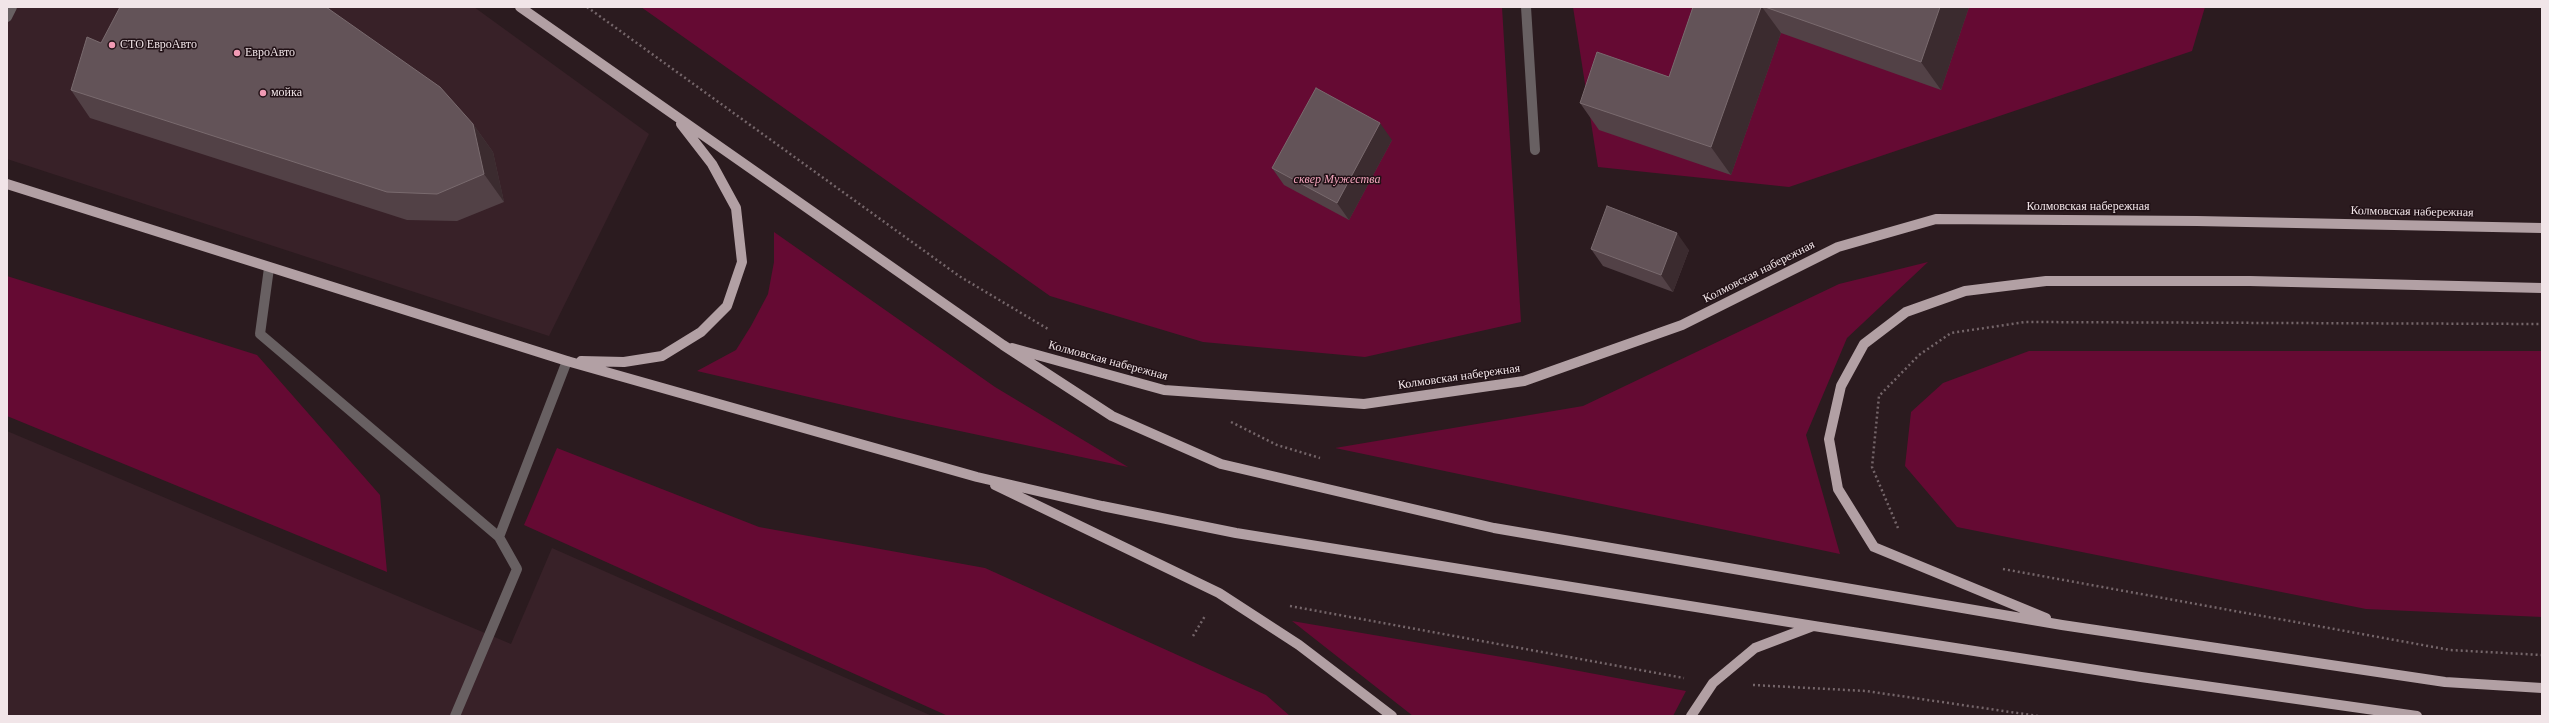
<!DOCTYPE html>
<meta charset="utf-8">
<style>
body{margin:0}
#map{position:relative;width:2549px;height:723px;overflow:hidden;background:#2b1b1f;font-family:Georgia,serif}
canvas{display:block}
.frame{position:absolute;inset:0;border:8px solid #f1e5e8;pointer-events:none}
</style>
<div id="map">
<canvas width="2549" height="723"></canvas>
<div class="frame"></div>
</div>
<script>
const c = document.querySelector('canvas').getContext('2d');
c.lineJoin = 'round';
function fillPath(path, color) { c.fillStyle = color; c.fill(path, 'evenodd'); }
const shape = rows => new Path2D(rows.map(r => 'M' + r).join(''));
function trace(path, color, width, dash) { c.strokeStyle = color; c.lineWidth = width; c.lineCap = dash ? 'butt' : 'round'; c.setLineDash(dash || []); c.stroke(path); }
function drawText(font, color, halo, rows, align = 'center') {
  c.font = font + ' Georgia,serif'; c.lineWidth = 3; c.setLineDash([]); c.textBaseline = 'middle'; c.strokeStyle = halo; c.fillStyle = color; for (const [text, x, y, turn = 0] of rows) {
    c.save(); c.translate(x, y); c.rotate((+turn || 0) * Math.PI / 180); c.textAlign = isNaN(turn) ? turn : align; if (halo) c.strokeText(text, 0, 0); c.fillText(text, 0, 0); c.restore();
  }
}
const built = shape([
 [7,7,474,7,649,134,549,336,7,159],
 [7,431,511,644,552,548,932,716,7,716]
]);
const green = shape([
 [641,7,1502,7,1521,322,1365,357,1203,342,1050,296],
 [1573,7,2205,7,2192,51,1789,187,1598,167],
 [774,232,995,387,1128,467,899,418,697,371,736,350,751,326,768,294,774,262],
 [1928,262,1847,338,1806,435,1840,554,1335,448,1583,406,1839,284],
 [7,276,257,355,380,495,387,572,7,416],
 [2029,351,2542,351,2542,617,2366,609,1957,527,1905,466,1911,412,1943,383],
 [557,448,759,527,985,568,1266,695,1290,716,948,716,524,525],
 [1292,621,1531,662,1686,691,1673,716,1413,716]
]);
const path = shape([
 [587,7,959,276,1048,329],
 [1231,422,1277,445,1320,458],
 [1898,528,1872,467,1879,396,1919,355,1951,333,2025,322,2542,324],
 [2003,569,2450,650,2542,655],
 [1290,606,1684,678],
 [1193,636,1205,616],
 [1753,685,1866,691,2038,716]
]);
const minor = shape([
 [1526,7,1535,150],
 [7,17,12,7],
 [269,268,260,334,499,537],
 [455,716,517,569,499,537,567,361]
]);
const major = shape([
 [520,7,1003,345,1112,416,1221,464,1494,528,2062,625,2445,682,2542,688],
 [7,184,567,361,977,477,1102,506,1236,533,1814,626,2141,677,2417,716],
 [1012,348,1164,390,1364,404,1524,381,1682,325,1838,247,1936,219,2197,221,2542,228],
 [581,361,624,362,662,356,701,332,727,306,742,262,736,208,712,164,681,124],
 [995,485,1219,593,1299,645,1392,716],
 [2046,618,1874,547,1838,489,1829,439,1841,386,1864,344,1906,312,1965,291,2046,281,2250,281,2542,288],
 [1691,716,1713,683,1755,648,1813,626]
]);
const wall = shape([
 [1693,7,1969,7,1941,90,1781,33,1731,175,1599,130,1580,103,1669,77],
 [101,43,473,124,493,152,504,202,457,221,407,220,90,118,71,90],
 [1392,140,1349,220,1284,185,1272,168],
 [1591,249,1689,250,1673,292,1603,266]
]);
const shadedWall = shape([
 [1761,7,1762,7,1781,33,1731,175,1711,147],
 [1940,7,1969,7,1941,90,1921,62],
 [1380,123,1392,140,1349,220,1337,203],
 [473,124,493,152,504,202,484,174],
 [1677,233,1689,250,1673,292,1661,275]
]);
const building = shape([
 [120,7,326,7,440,87,473,124,484,174,437,194,387,192,71,90,87,37,101,43,120,7],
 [1693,7,1761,7,1711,147,1580,103,1597,52,1669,77,1693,7],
 [1765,7,1940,7,1921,62,1765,7],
 [1316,88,1380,123,1337,203,1272,168,1316,88],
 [1607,206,1677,233,1661,275,1591,249,1607,206]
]);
const markers = [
 [112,45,4,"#f19ab4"],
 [237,53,4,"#f19ab4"],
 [263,93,4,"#f19ab4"]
];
const poiNames = [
 ["СТО ЕвроАвто",120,45],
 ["ЕвроАвто",245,53],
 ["мойка",271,93]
];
const parkNames = [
 ["сквер Мужества",1337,180]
];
const streetNames = [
 ["Колмовская набережная",2088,207],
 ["Колмовская набережная",2412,212,1],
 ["Колмовская набережная",1759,272,-27],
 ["Колмовская набережная",1108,361,15],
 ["Колмовская набережная",1459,377,-8]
];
fillPath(built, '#382128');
fillPath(green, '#650a33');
trace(path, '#75666a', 2.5, [2, 3]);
trace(minor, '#686062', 10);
trace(major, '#b2a0a4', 10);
fillPath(wall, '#524146');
fillPath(shadedWall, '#3b2b2f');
fillPath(building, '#635358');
trace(building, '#796a6e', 1);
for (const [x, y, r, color] of markers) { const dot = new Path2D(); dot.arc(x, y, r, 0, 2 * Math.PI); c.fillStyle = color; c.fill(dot); trace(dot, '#211116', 1.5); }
drawText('12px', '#f1e5e8', '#211116', poiNames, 'left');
drawText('italic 12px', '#f1a5bb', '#211116', parkNames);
drawText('12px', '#f1e5e8', '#211116', streetNames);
</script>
